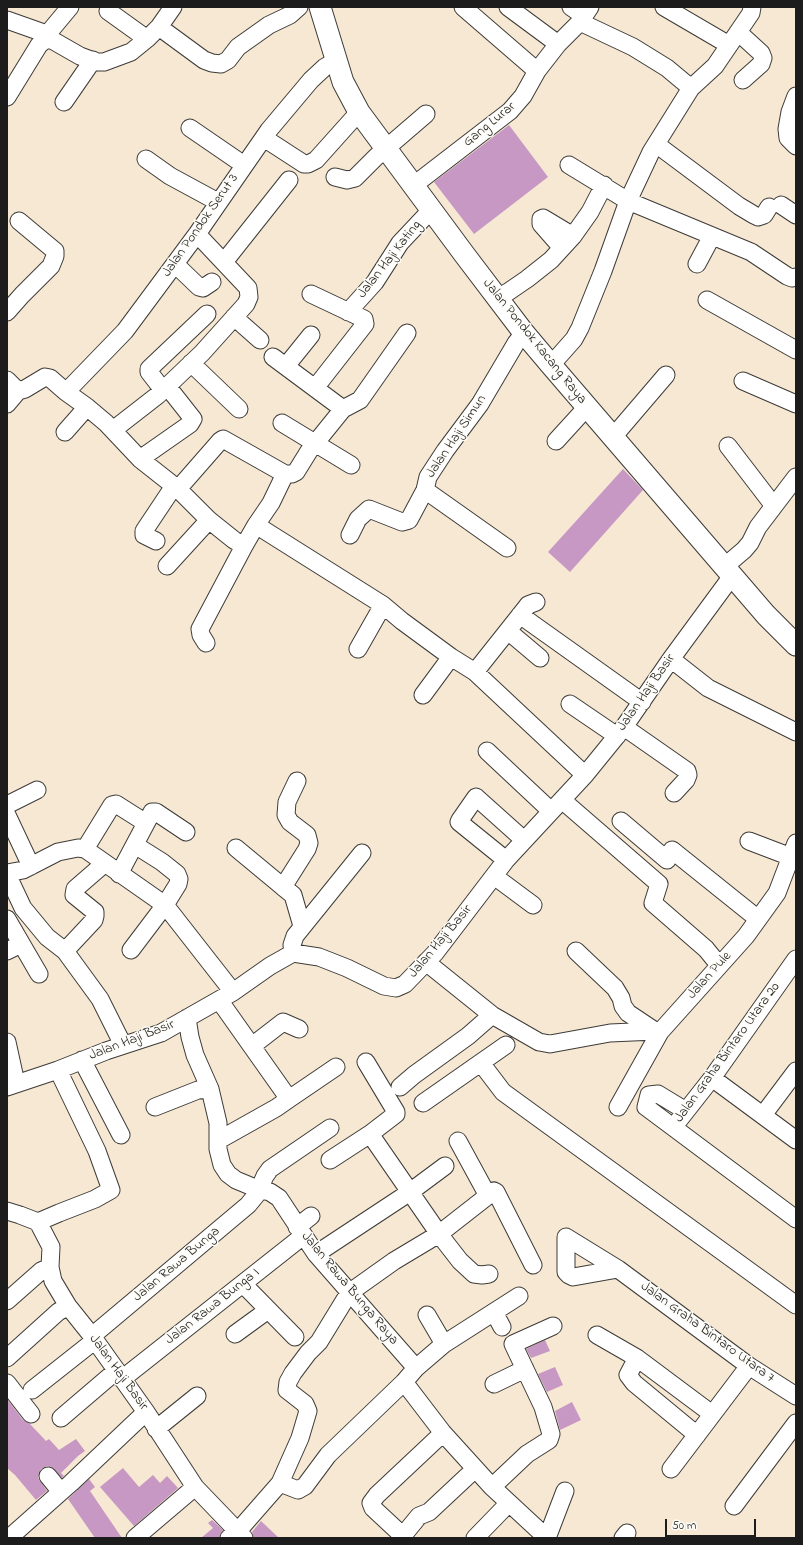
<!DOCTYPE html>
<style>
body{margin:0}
#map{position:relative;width:803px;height:1545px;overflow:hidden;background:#f6e8d3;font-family:"Indie Flower",sans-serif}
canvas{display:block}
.frame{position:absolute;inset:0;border:8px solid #1c1c1c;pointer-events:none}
.scale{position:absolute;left:665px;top:1519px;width:91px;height:18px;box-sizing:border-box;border:2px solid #1c1c1c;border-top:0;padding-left:5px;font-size:12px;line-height:14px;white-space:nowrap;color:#1c1c1c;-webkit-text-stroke:3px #fdfcf7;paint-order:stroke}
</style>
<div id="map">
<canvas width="803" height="1545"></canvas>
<div class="frame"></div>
<div class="scale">50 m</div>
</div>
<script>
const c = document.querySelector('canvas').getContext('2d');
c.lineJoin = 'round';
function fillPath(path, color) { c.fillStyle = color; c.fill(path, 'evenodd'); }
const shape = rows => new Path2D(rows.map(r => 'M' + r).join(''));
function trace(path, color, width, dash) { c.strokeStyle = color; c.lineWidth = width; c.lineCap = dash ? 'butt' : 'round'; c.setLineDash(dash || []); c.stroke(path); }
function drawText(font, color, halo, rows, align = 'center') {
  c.font = font + ' "Indie Flower",sans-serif'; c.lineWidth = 3; c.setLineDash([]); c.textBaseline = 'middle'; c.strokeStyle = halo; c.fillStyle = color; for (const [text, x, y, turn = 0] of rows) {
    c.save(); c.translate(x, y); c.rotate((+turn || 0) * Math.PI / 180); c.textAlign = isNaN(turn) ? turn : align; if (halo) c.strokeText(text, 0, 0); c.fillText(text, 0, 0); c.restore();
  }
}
const building = shape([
 [509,125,548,177,474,234,434,182],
 [623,469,643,490,570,572,548,552],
 [545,1340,550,1351,531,1358,526,1349],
 [555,1367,563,1385,547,1392,538,1374],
 [7,1399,23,1420,30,1424,46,1441,49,1439,59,1450,76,1439,85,1451,78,1456,61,1473,64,1476,62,1478,52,1467,47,1466,41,1469,39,1473,38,1478,47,1491,36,1500,15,1475,7,1468],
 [572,1402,581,1420,560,1430,555,1411],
 [123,1468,139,1487,153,1475,160,1483,167,1476,178,1488,134,1526,100,1487],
 [89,1479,95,1487,90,1491,122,1538,95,1538,68,1499],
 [212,1520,223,1530,219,1538,201,1538,213,1528,208,1523],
 [261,1521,279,1538,254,1538,252,1532]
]);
const minor = shape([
 [463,7,537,71],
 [508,7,558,44],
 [571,7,584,16],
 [664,7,729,45],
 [108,11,147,39],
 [7,20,41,32,45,40],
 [580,22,633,47,667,68,691,88],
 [159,27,204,60,212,63,221,64,228,60,238,47,269,25,290,15,299,7],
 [738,32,761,53,763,58,761,64,743,80],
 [45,40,50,31,70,7],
 [796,96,790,112,787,129,788,138,796,146],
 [7,97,39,45,45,40,52,40,80,56,96,62,104,62,131,52,147,39,159,27,173,7],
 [64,102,93,60],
 [190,128,244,165],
 [264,138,304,164,308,164,316,160,359,112],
 [656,144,739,206,754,215,758,217,764,215,769,207],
 [146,159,170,176,218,202],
 [569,165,628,201,751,252,787,276,792,278,796,277],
 [335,177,347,180,355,178,376,157,426,114],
 [414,185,510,111,523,96,537,71,558,44,580,22,590,7],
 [781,205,796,215],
 [562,248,541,224,541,219,543,218,573,236],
 [224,262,289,180],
 [175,264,199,287,203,288,212,282],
 [697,264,712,236],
 [311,294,364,319,365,324,315,388],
 [497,298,508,292,527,279,551,260,573,236,590,212,604,185],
 [707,300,796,350],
 [7,312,22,295,51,266,55,256,55,251,19,221],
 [348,312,375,282,400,243,432,209],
 [234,317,260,340],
 [273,357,343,409],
 [191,363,239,409],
 [551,365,574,339,580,328,603,271,628,201,651,152,691,88,715,66,751,13,752,7],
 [286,366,311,335],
 [7,380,18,391],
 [743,381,796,404],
 [163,390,149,372,149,369,207,314],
 [66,392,125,331,197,234,269,130,311,80,325,67,336,61],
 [7,404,18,391,25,389,45,377,50,378,66,392,87,407,106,423,140,459,178,489,209,520,234,540,244,546,256,525,383,605,402,621,451,657,475,672,585,775],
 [282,423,351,465],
 [113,430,158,395,202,353,246,304,249,297,248,288,197,234],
 [65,432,87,407],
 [613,437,666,375],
 [556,441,587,407],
 [728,446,774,506],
 [140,459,190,424,193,419,167,386],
 [178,489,220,441,223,439,285,474],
 [425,490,507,548],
 [256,525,271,503,285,474,292,474,296,472,309,451,343,409,360,400,407,333],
 [350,535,358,519,369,509,402,522,409,520,425,490,428,477,445,451,480,404,516,343,524,333],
 [156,541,144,535,144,531,174,486],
 [167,566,209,520],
 [724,567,744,550,750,543,758,527,796,477],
 [520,615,642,702],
 [508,631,540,658],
 [206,643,201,635,200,629,244,546],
 [358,649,383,605],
 [671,659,708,688,796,732],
 [475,672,525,609,528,605,536,602],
 [423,695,451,657],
 [570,704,617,736],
 [624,727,687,771,688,775,686,780,674,793],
 [487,751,551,811],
 [297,781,287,802,286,815,290,822,307,835,309,843,307,849,283,887,293,895,302,926],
 [562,800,659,884,653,903,706,949,719,965],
 [7,805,37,790],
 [7,815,31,866],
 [621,821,667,860,672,850,758,919],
 [749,841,791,857],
 [236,848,283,887],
 [85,849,112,805,116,804,146,823],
 [506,860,459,822,460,820,476,797,524,840],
 [7,873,23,870,58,852,78,848,85,849,165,905,233,992],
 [7,874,23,908,47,937,65,951,100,999,123,1045],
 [119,874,152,812,156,812,186,832],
 [494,876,533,905],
 [7,919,39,974],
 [131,950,165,905,178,884,179,879,177,874,162,862,135,845],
 [7,951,21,944],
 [65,951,94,920,95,916,95,912,74,895,75,889,105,863],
 [576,951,615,988,621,998,623,1006,628,1013,655,1031],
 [293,953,292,945,295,936,362,853],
 [426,962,492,1015,539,1042,550,1044,610,1033,655,1031,660,1032],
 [219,1000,289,1099,336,1067],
 [187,1018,190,1037,195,1055,210,1089,218,1123,218,1149,222,1165,228,1174,236,1180,260,1190,270,1192,279,1198,316,1254,416,1368,404,1382,443,1433,492,1487,547,1538],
 [7,1042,16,1083],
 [252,1046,283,1022,299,1029],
 [82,1060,121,1135],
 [366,1062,396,1112,396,1114,370,1134],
 [481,1063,503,1092,796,1305],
 [712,1078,796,1140],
 [7,1087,58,1070,106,1051,161,1033,233,992,270,966,293,953,319,957,347,968,384,986,396,988,405,984,435,953,506,860,585,775,624,727,671,659,732,576],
 [400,1087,414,1075,468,1036,492,1015],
 [423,1103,506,1045],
 [155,1107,198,1090,210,1089],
 [618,1107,660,1032,746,936,777,893,796,843],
 [686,1111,658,1094,649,1095,646,1107,796,1219],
 [763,1115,796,1071],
 [679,1120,712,1078,796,959],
 [219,1140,276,1108,289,1099],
 [458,1141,488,1196],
 [330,1160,370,1134,439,1234,460,1261,474,1274,482,1275,489,1274],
 [7,1211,20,1215,38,1222,51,1247,50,1267,53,1281,68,1306,92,1336,146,1412,195,1487,244,1538],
 [38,1222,59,1213,95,1199,111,1190,97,1151,58,1070],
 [297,1227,311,1216],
 [316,1254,410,1192,445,1166],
 [618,1269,573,1277,569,1275,566,1272,566,1237,618,1269,749,1366,796,1396],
 [243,1284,295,1337],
 [7,1301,41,1271,50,1267],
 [494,1312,502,1327],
 [427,1315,444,1344],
 [235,1334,268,1310],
 [597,1335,637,1358,712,1414],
 [92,1336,248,1205,257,1194,265,1176,270,1169,330,1128],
 [7,1358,58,1312,68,1306],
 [637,1358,628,1375,634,1383,697,1435],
 [416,1368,444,1344,519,1296],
 [122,1379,303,1236],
 [7,1383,31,1414],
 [494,1384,525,1369],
 [32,1390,94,1341],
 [61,1418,116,1371],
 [156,1429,197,1396],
 [671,1469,749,1366],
 [48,1476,61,1492],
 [280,1483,298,1490,305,1486,328,1455,404,1382],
 [492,1487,527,1454,549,1440,551,1434,543,1407,513,1344,553,1326],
 [734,1506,796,1423],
 [403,1536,373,1508,371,1503,377,1495,443,1433],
 [9,1538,71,1483,146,1412],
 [135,1538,195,1487],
 [229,1538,238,1531,280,1483,300,1438,308,1411,305,1404,287,1390,288,1382,293,1373,308,1353,319,1342,349,1293,394,1261,439,1234,494,1191,496,1192,533,1265],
 [401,1538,419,1516,429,1512,475,1469],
 [475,1538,508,1504],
 [547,1538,565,1491],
 [623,1538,627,1533]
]);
const major = shape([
 [320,7,343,82,359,112,464,254,524,333,551,365,766,615,796,645]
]);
const streetNames = [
 ["Gang Lurar",490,125,-39],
 ["Jalan Pondok Serut 3",201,226,-55],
 ["Jalan Haji Kating",390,260,-52],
 ["Jalan Pondok Kacang Raya",534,342,51],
 ["Jalan Haji Simun",457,437,-56],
 ["Jalan Haji Basir",647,693,-55],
 ["Jalan Haji Basir",441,942,-50],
 ["Jalan Pule",710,976,-48],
 ["Jalan Haji Basir",132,1041,-21],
 ["Jalan Graha Bintaro Utara 20",728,1053,-54],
 ["Jalan Rawa Bunga",177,1265,-40],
 ["Jalan Rawa Bunga Raya",349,1289,50],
 ["Jalan Rawa Bunga I",213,1307,-38],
 ["Jalan Graha Bintaro Utara 7",707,1333,36],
 ["Jalan Haji Basir",118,1373,54]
];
fillPath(building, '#c798c3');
trace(minor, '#3d3b37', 19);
trace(major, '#3d3b37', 23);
trace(minor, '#fff', 17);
trace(major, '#fff', 21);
drawText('14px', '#1c1c1c', '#fdfcf7', streetNames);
</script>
